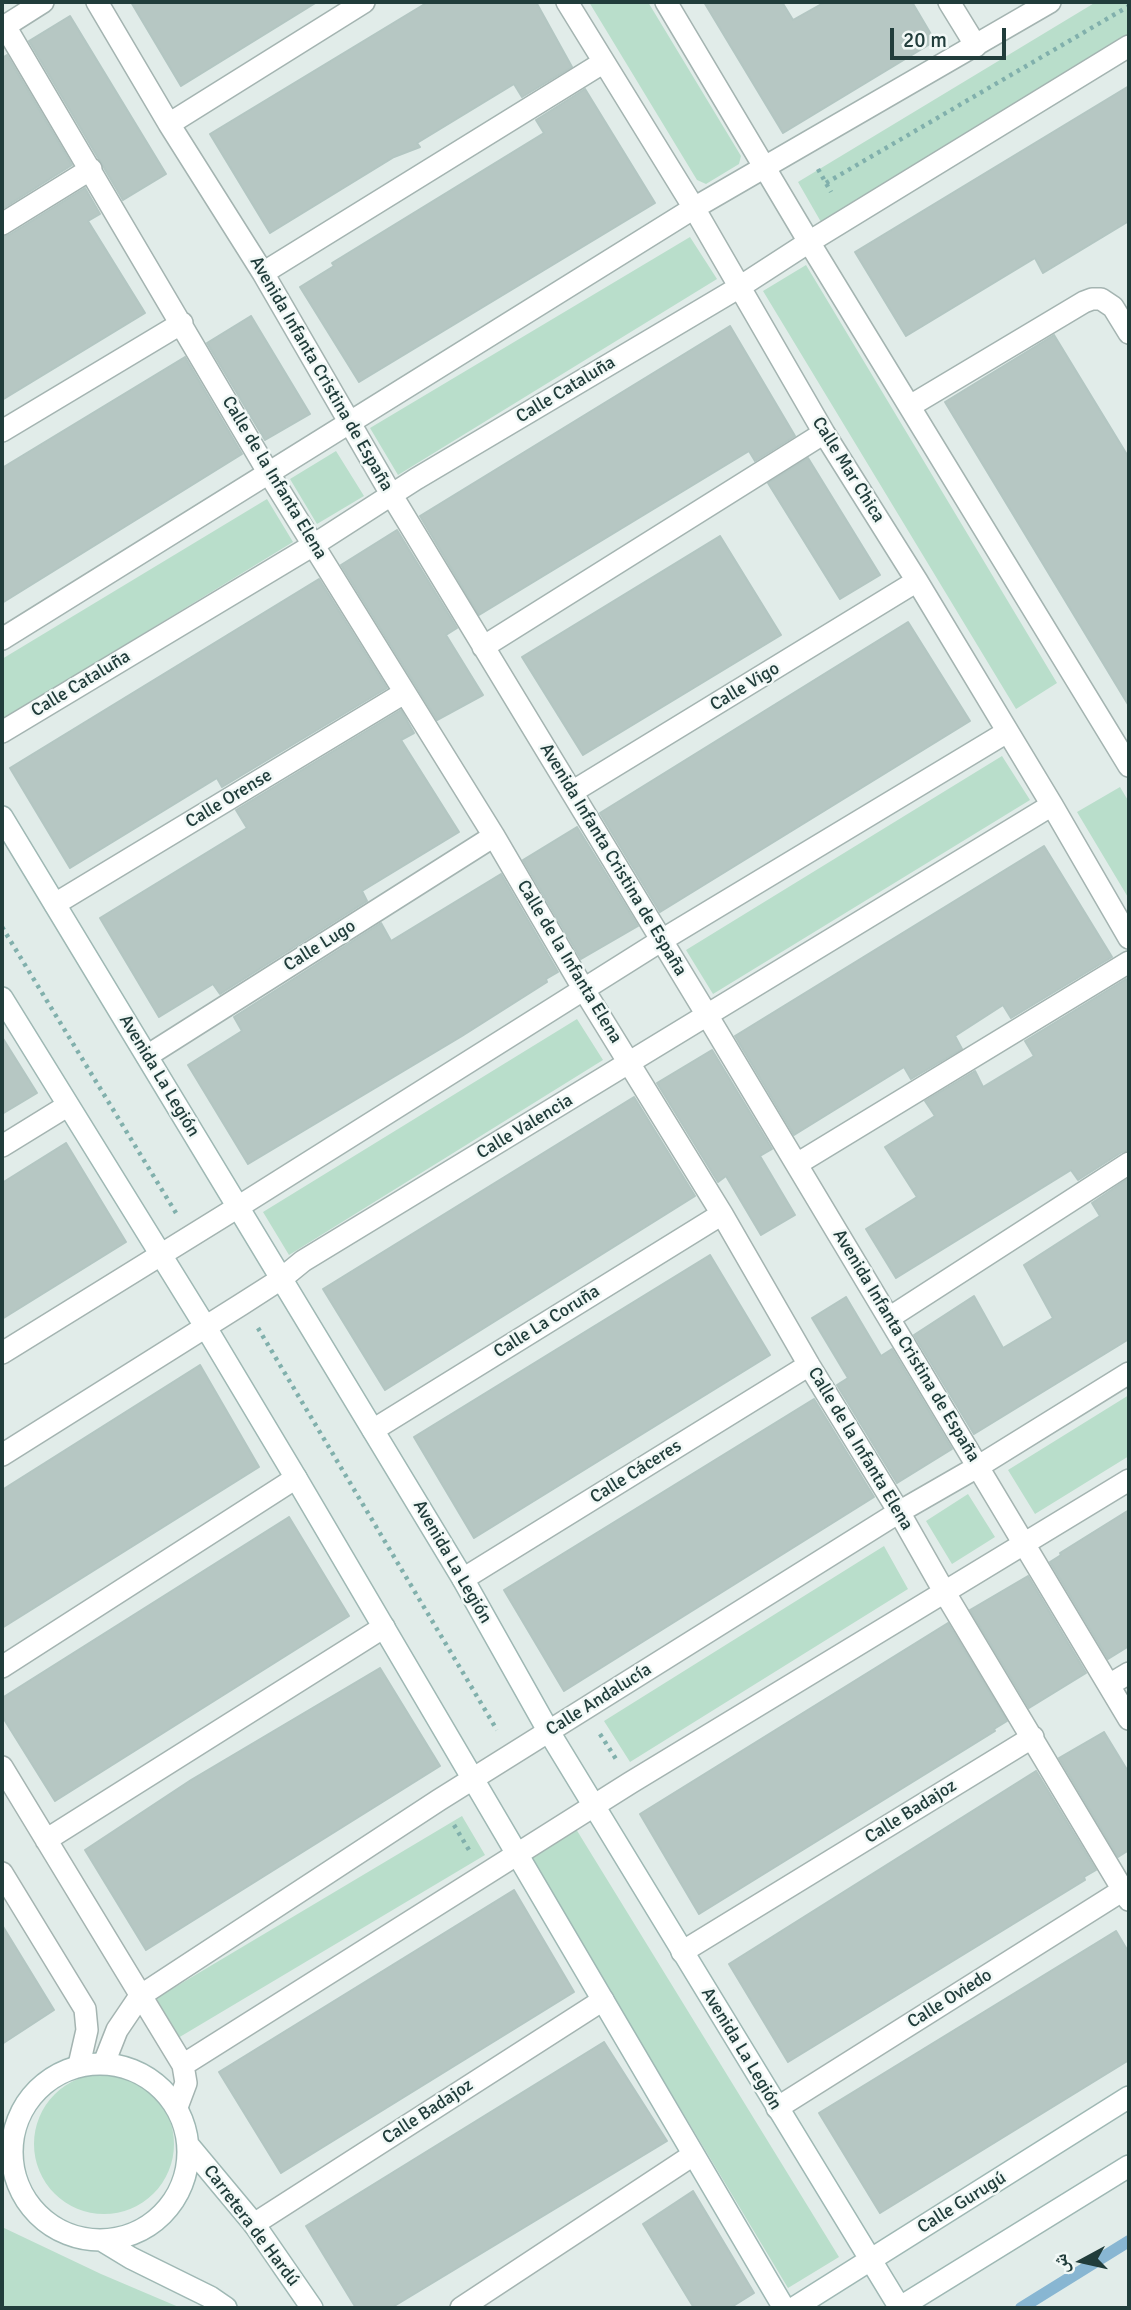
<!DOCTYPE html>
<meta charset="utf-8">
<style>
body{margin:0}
#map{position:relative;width:1131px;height:2310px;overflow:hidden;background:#e1ece9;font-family:Signika,"Noto Naskh Arabic",sans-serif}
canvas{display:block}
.frame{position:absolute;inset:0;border:4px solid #213d3b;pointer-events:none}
.north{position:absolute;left:1047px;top:2226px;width:70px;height:70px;-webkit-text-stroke:5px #f1f8f6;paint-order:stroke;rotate:262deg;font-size:19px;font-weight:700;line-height:28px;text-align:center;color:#213d3b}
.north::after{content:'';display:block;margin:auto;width:24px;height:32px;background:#213d3b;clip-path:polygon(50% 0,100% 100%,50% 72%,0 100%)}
.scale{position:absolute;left:890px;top:28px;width:116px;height:32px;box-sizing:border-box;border:4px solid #213d3b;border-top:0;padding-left:9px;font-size:21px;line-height:24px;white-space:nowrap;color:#213d3b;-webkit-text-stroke:5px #f1f8f6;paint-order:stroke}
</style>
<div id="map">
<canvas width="1131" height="2310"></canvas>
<div class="frame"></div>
<div class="north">ش</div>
<div class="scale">20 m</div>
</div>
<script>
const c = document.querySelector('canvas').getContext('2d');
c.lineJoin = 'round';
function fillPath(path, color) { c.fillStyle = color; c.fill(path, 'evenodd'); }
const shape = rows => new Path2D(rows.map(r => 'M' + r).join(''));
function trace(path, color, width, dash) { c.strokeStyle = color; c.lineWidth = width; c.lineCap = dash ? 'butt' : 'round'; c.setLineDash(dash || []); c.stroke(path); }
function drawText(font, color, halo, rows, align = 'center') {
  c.font = font + ' Signika,sans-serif'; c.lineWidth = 5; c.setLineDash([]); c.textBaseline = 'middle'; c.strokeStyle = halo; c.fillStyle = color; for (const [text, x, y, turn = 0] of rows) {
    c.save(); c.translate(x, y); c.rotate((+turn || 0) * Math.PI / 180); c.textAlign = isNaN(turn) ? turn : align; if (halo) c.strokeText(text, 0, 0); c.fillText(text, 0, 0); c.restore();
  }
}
const green = shape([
 [589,2,648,2,741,156,739,164,706,184,697,180],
 [1096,2,1129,2,1129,35,821,222,798,182],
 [690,237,717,279,398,475,370,428],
 [806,265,1057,683,1016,709,763,291],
 [336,451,364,496,317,524,290,479],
 [267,499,293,542,2,720,2,659],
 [1002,756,1030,800,713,994,686,950],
 [1120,787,1129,802,1129,899,1077,812],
 [577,1019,603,1060,289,1255,263,1212],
 [1129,1395,1129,1456,1035,1514,1008,1470],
 [968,1494,995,1537,952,1564,926,1521],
 [884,1546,908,1589,630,1762,604,1721],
 [462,1816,485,1855,178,2038,155,1999],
 [576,1829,839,2257,788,2288,530,1858],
 '34 2144a70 70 0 1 1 140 0a70 70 0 1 1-140 0Z',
 [2,2227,101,2274,181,2308,2,2308]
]);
const stream = shape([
 [1021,2308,1129,2241]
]);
const building = shape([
 [131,2,317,2,181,86,131,2],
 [428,2,536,2,572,67,522,97,514,84,417,143,420,147,394,157,270,233,210,134,428,2],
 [704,2,782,2,793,20,825,2,912,2,935,41,783,133,704,2],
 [70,16,166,174,123,200,29,41,70,16],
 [7,55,72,165,2,209,2,58,7,55],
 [1129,86,1129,221,1043,273,1035,258,906,336,855,252,1129,86],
 [585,89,655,203,359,382,300,287,334,266,332,263,544,133,536,120,585,89],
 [85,188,100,214,88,221,145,313,2,400,2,237,9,235,85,188],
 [251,316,310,414,265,440,207,343,251,316],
 [730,326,795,436,755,461,749,451,479,615,420,516,730,326],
 [1054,335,1129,458,1129,706,945,402,1054,335],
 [185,357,242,454,2,603,2,468,185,357],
 [808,458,880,575,840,599,768,483,808,458],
 [397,530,457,628,446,635,483,695,437,720,341,565,397,530],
 [720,536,781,635,583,755,522,657,720,536],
 [319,579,387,688,222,787,217,778,70,868,10,768,319,579],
 [908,622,970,721,660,912,600,813,908,622],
 [401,710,414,733,401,740,459,832,362,891,367,901,220,994,213,984,159,1017,100,918,247,828,236,810,401,710],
 [577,827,638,926,581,959,523,860,577,827],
 [1044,846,1112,957,1011,1018,1003,1005,955,1036,962,1049,911,1079,904,1067,794,1135,735,1036,1044,846],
 [501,874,558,972,546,979,547,982,462,1036,248,1164,188,1065,242,1031,234,1017,381,923,391,941,501,874],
 [1126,979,1129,985,1129,1150,1122,1152,1078,1180,1071,1170,896,1278,866,1229,917,1197,885,1147,935,1116,925,1101,975,1071,983,1087,1034,1056,1025,1041,1126,979],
 [2,1037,37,1093,2,1114,2,1037],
 [712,1050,772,1149,760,1156,795,1215,761,1235,726,1176,718,1182,657,1083,712,1050],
 [634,1097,695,1196,385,1390,323,1289,634,1097],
 [66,1143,126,1242,2,1319,2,1183,66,1143],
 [1129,1178,1129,1339,974,1434,914,1335,974,1296,1003,1348,1053,1318,1024,1265,1100,1216,1092,1203,1129,1178],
 [710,1255,770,1355,474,1538,414,1437,710,1255],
 [846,1297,881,1356,892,1349,952,1449,897,1483,837,1385,848,1378,812,1318,846,1297],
 [200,1365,259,1467,2,1628,2,1490,200,1365],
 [814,1399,874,1497,564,1691,504,1590,814,1399],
 [1129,1510,1129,1646,1108,1659,1050,1562,1061,1555,1060,1553,1129,1510],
 [289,1517,349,1616,55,1801,2,1716,2,1698,289,1517],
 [1028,1576,1086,1673,1029,1708,970,1610,1028,1576],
 [948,1623,1007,1721,994,1729,995,1731,699,1914,640,1814,948,1623],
 [380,1668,440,1766,146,1950,85,1850,191,1780,380,1668],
 [1104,1732,1129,1773,1129,1850,1118,1857,1059,1758,1104,1732],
 [1036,1771,1096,1870,1084,1877,1085,1880,788,2062,729,1964,1036,1771],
 [514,1890,574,1992,281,2173,219,2072,514,1890],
 [2,1925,54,2010,2,2044,2,1925],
 [1116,1931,1129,1953,1129,2060,880,2213,819,2113,1116,1931],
 [604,2042,667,2141,391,2308,356,2308,306,2226,604,2042],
 [693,2191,754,2293,730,2308,694,2308,643,2224,693,2191]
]);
const path = shape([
 [818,169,831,192],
 [826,183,1129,6],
 [2,927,176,1213],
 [258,1328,497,1730],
 [600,1734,616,1759],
 [454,1825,469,1850]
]);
const street = shape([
 [97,2,169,124,263,273,391,494,707,1015,1129,1719],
 [567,2,694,208,824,433,917,581,1052,805,1129,938],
 [666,2,809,242,1129,766],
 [949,2,976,46],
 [5,26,268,472,494,836,584,990,722,1214,809,1365,899,1512,945,1593,1129,1900],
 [2,28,43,2],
 [169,124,364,2],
 [2,224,91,169],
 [263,273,604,62],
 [910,406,1084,302,1092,299,1101,299,1113,307,1129,333],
 [2,431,182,323],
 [2,639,694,208,1050,2],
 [483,647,824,433],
 [2,732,315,544,416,479,738,288,809,242,1129,46],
 [572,792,917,581],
 [55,904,404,693],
 [147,1056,494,836],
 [2,1146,67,1106],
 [797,1164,1129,962],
 [889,1318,1129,1163],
 [2,1353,238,1207,662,940,1007,732],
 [373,1430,722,1214],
 [2,1455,242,1304,281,1279,303,1261,1052,805],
 [463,1579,809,1365],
 [2,1667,296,1478],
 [1109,1685,1129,1673],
 [2,1767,183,2065,186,2083,177,2107],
 [46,1840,384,1627],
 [2,1873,85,2009,87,2030,79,2065],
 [682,1952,1033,1737],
 [104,2063,117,2030,140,1996,439,1800,899,1512,979,1466,1129,1373],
 [183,2065,630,1783,1129,1480],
 [777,2108,1123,1890],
 [254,2224,603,2000],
 [461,2308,693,2155]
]);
const secondary = shape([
 [2,817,463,1579,549,1732,900,2308],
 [2,998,205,1326,296,1478,784,2308],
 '12 2152a88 88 0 1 1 176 0a88 88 0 1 1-176 0Z',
 [189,2146,254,2224,312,2308],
 [103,2241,131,2258,210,2297,226,2308],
 [794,2308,1129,2097],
 [899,2308,1129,2166]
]);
const streetNames = [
 ["Avenida Infanta Cristina de España",321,374,60],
 ["Calle Cataluña",566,390,-31],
 ["Calle Mar Chica",848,470,58],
 ["Calle de la Infanta Elena",274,478,59],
 ["Calle Cataluña",81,684,-31],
 ["Calle Vigo",745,687,-31],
 ["Calle Orense",229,799,-31],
 ["Avenida Infanta Cristina de España",613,860,59],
 ["Calle Lugo",320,946,-32],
 ["Calle de la Infanta Elena",569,962,59],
 ["Avenida La Legión",159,1076,59],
 ["Calle Valencia",525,1127,-31],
 ["Calle La Coruña",547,1322,-32],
 ["Avenida Infanta Cristina de España",906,1346,59],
 ["Calle de la Infanta Elena",860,1449,59],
 ["Calle Cáceres",636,1472,-32],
 ["Avenida La Legión",452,1562,60],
 ["Calle Andalucía",599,1700,-32],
 ["Calle Badajoz",911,1812,-32],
 ["Calle Oviedo",950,1999,-32],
 ["Avenida La Legión",741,2049,59],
 ["Calle Badajoz",428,2112,-33],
 ["Calle Gurugú",962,2203,-32],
 ["Carretera de Hardú",251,2226,53]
];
fillPath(green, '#b9decb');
trace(stream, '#88b6d2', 12);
fillPath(building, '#b6c7c3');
trace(building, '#b3c6c2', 2);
trace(street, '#a4b4b1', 24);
trace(secondary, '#9fb8b4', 24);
trace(path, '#81b0ac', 4.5, [3.5, 5]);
trace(street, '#fff', 21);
trace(secondary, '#fff', 21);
drawText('18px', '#213d3b', '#f1f8f6', streetNames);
</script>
